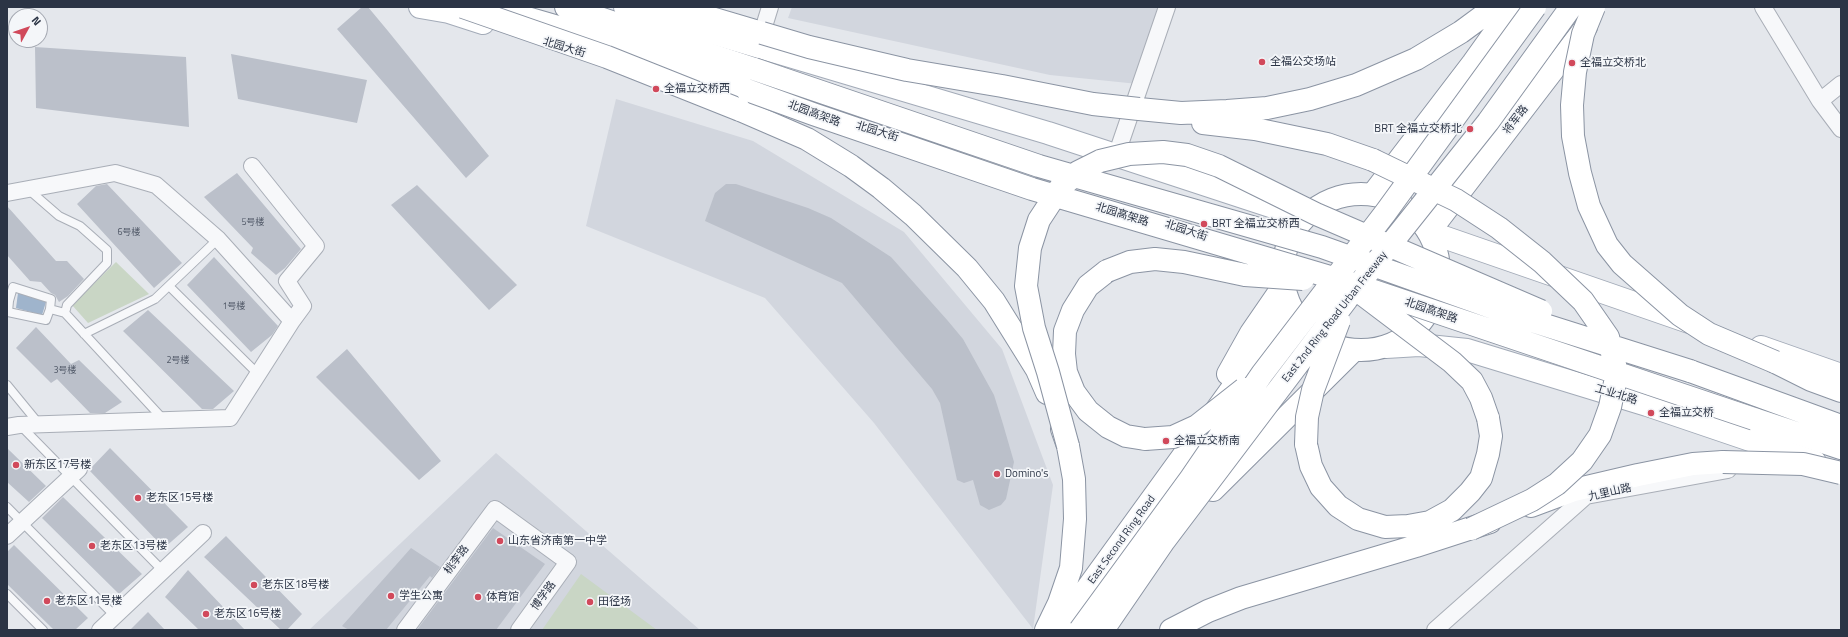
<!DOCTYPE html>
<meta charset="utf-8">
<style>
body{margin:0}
#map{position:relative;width:1848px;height:637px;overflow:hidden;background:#e4e7ec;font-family:"Titillium Web",sans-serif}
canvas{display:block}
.frame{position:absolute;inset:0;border:8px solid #2b3445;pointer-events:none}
.north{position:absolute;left:8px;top:8px;width:40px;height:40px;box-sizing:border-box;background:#f4f6f9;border:1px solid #a4a8b1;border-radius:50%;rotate:50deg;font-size:11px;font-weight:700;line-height:16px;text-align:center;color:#2b3445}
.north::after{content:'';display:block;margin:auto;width:14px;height:18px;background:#d1495b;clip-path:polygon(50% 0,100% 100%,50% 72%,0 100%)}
</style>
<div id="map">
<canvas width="1848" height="637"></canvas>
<div class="frame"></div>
<div class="north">N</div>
</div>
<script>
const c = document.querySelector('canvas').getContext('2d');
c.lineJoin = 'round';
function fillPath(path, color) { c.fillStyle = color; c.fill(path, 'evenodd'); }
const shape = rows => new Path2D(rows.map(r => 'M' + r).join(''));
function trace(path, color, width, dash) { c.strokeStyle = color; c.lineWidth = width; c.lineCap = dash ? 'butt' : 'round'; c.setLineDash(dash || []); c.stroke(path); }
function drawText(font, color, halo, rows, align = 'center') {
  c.font = font + ' "Titillium Web","Noto Sans SC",sans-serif'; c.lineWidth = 3.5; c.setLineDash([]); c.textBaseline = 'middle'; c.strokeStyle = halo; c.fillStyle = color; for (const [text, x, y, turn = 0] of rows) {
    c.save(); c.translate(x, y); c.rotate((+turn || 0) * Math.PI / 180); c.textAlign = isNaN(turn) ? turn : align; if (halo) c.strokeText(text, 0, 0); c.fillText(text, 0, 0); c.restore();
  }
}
const built = shape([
 [792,7,1165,7,1138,84,1050,75,788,18],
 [616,99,753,141,904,232,1002,349,1053,485,1033,629,874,423,765,298,586,226],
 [496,453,700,630,309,630]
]);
const green = shape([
 [116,262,149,294,88,323,72,305],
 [581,574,657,630,542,630]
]);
const water = shape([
 [18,293,46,302,42,315,16,308]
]);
const building = shape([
 [362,7,368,7,388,31,489,156,466,178,337,29],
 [35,47,186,57,189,127,36,108],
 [231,54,367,80,357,123,238,99],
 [237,173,301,249,285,268,276,275,251,253,253,248,204,197],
 [107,184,182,263,154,288,77,204,96,186],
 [726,184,736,184,808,208,831,218,891,257,948,321,963,339,994,395,1003,424,1014,462,1006,499,1001,505,989,510,980,505,973,480,964,483,957,480,940,403,932,389,842,283,705,221,715,193],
 [417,185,517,285,489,310,391,205],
 [7,206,56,261,67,261,84,279,68,296,59,302,55,295,51,293,41,282,30,281,7,255],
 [214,257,278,326,272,335,251,352,187,285],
 [148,310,234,391,213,409,202,409,123,331],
 [36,327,71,364,79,360,122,402,105,413,90,413,57,379,51,383,16,348],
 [347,349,441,461,419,480,316,377],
 [7,448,46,486,29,502,7,482],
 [110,448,188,527,164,548,89,470],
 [63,497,142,574,119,594,42,518],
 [493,528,545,564,496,630,417,630],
 [226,536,302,614,287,630,281,630,204,557],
 [14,545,88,618,75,630,54,630,7,584,7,552],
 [411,548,440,567,432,578,430,576,386,630,349,630,342,626],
 [188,570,245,630,199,630,165,597],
 [148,612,165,630,130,630]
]);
const lane = shape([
 [29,190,59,216,80,226,107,250,107,263,67,305,65,313,163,419],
 [169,286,258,374],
 [7,301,9,301,8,312,46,320,50,309],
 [9,301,13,287,51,299,50,309,65,313],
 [84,334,155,299,218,239],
 [7,385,39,424],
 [20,425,163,571],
 [7,507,115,616],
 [7,594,43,630]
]);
const street = shape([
 [1763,7,1820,101],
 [762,33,770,7],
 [1841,84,1820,101,1841,129],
 [1116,156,1167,7],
 [252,166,316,246,287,281,303,306,292,321],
 [7,193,115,173,156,185,218,239,292,321,230,418,19,425,7,427],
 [7,536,79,469],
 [100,630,203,533],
 [405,630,495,509,568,562,519,630],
 [1435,630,1586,496,1728,470]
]);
const primary = shape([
 [420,7,449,12,483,23],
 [625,7,1048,133,1304,217],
 [1429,232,1689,322],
 [1386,347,1419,345,1467,350,1647,405,1815,462],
 [1761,347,1841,375]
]);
const highway = shape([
 [566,7,754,69],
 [674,7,762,33],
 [503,11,572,31,747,90],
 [1139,109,1181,113,1227,111,1267,108,1310,99,1356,85,1416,59,1461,32,1495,7],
 [740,110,807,139,851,166,881,188,913,215,967,268,994,301,1037,370,1047,393],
 [1203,123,1255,129,1327,144,1373,160],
 [1373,194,1473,63,1513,7],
 '1283 272a78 78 0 1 1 156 0a78 78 0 1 1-156 0Z',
 [1429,232,1586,27],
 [1107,271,1088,286,1073,310,1065,331,1064,354,1066,372,1074,392,1088,411,1108,427,1126,436,1145,439],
 [1775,362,1811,380,1841,391],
 [1690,371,1841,426],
 [1228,374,1251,333,1284,285],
 [1754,419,1841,448],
 [1306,444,1311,466,1321,487,1338,506,1358,519,1385,527,1408,526,1430,522,1452,510,1470,492,1481,478,1488,454,1491,436,1488,418],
 [1213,490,1354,350],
 [1531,506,1574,490,1638,475,1693,464,1723,462],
 [1046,630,1059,603,1071,568,1075,519,1074,479,1068,446,1062,429],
 [1057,630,1291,307],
 [1171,630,1208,611,1241,598,1416,546,1490,522]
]);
const highwayBridge = shape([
 [463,7,607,57,740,110],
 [1594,7,1583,34,1575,72,1572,105,1573,136,1580,173,1589,206,1607,245,1622,264,1680,315,1709,334,1775,362],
 [762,33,809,47,907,70,1002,86,1093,104,1139,109],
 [754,69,1039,166,1322,247,1510,314,1690,371],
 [747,90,813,114,1032,189,1347,282,1754,419],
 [1373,160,1456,200,1499,228,1542,262,1583,301,1608,337,1617,373,1610,407,1600,435,1582,461,1557,484,1532,500,1471,529],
 [1107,271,1130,262,1155,259,1184,262,1245,275,1303,279],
 [1362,294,1452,362,1472,381,1481,398,1488,418],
 [1145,439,1173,437,1197,426,1244,389],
 [1306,444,1307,417,1313,390,1339,321],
 [1068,446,1048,372,1034,328,1026,286,1030,248,1039,220,1060,188,1078,172,1100,161,1129,154,1163,152,1187,155,1219,166,1316,214,1541,311],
 [1723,462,1803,464,1841,473],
 [1080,630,1191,478,1262,374,1386,212,1535,7],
 [1103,630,1164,541,1347,299,1488,122,1571,7]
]);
const markers = [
 [1262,62,4,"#d1495b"],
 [1572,63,4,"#d1495b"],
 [656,89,4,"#d1495b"],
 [1470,129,4,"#d1495b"],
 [1204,224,4,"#d1495b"],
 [1651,413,4,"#d1495b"],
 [1166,441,4,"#d1495b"],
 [16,465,4,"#d1495b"],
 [997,474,4,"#d1495b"],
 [138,498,4,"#d1495b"],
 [500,541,4,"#d1495b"],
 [92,546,4,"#d1495b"],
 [254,585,4,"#d1495b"],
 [391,596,4,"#d1495b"],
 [478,597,4,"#d1495b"],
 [47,601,4,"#d1495b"],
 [590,602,4,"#d1495b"],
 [206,614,4,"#d1495b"]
];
const numberNames = [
 ["5号楼",253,223],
 ["6号楼",129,233],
 ["1号楼",234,307],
 ["2号楼",178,361],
 ["3号楼",65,371]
];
const streetNames = [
 ["北园大街",564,48,17],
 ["北园高架路",814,114,20],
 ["将军路",1516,120,-52],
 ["北园大街",877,132,17],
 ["北园高架路",1122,215,17],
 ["北园大街",1186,231,18],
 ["北园高架路",1431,311,19],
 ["East 2nd Ring Road Urban Freeway",1335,317,-52],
 ["工业北路",1616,395,17],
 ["九里山路",1610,493,-13],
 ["East Second Ring Road",1122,540,-54],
 ["桃李路",457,560,-53],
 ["博学路",544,596,-54]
];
const poiNames = [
 ["全福公交场站",1270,62],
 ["全福立交桥北",1580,63],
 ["全福立交桥西",664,89],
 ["BRT 全福立交桥北",1462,129,"right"],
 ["BRT 全福立交桥西",1212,224],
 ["全福立交桥",1659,413],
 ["全福立交桥南",1174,441],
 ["新东区17号楼",24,465],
 ["Domino's",1005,474],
 ["老东区15号楼",146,498],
 ["山东省济南第一中学",508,541],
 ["老东区13号楼",100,546],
 ["老东区18号楼",262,585],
 ["学生公寓",399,596],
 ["体育馆",486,597],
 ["老东区11号楼",55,601],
 ["田径场",598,602],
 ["老东区16号楼",214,614]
];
fillPath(built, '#d2d6de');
fillPath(green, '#c9d6c5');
fillPath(water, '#9fb4cc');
fillPath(building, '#bbc0ca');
trace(lane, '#a9aeb7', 10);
trace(street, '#a9aeb7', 18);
trace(primary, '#a3abb8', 24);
trace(highway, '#8b94a3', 24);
trace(lane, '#f7f8fa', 8);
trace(street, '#f7f8fa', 16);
trace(primary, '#fff', 22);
trace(highway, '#fff', 22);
trace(highwayBridge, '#8b94a3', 24, []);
trace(highwayBridge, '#fff', 22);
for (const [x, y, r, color] of markers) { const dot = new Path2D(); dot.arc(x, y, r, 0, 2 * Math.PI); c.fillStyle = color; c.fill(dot); trace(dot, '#f4f6f9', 1.5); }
drawText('9px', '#4f5766', null, numberNames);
drawText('11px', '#2b3445', '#f4f6f9', streetNames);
drawText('11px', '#2b3445', '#f4f6f9', poiNames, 'left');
</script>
